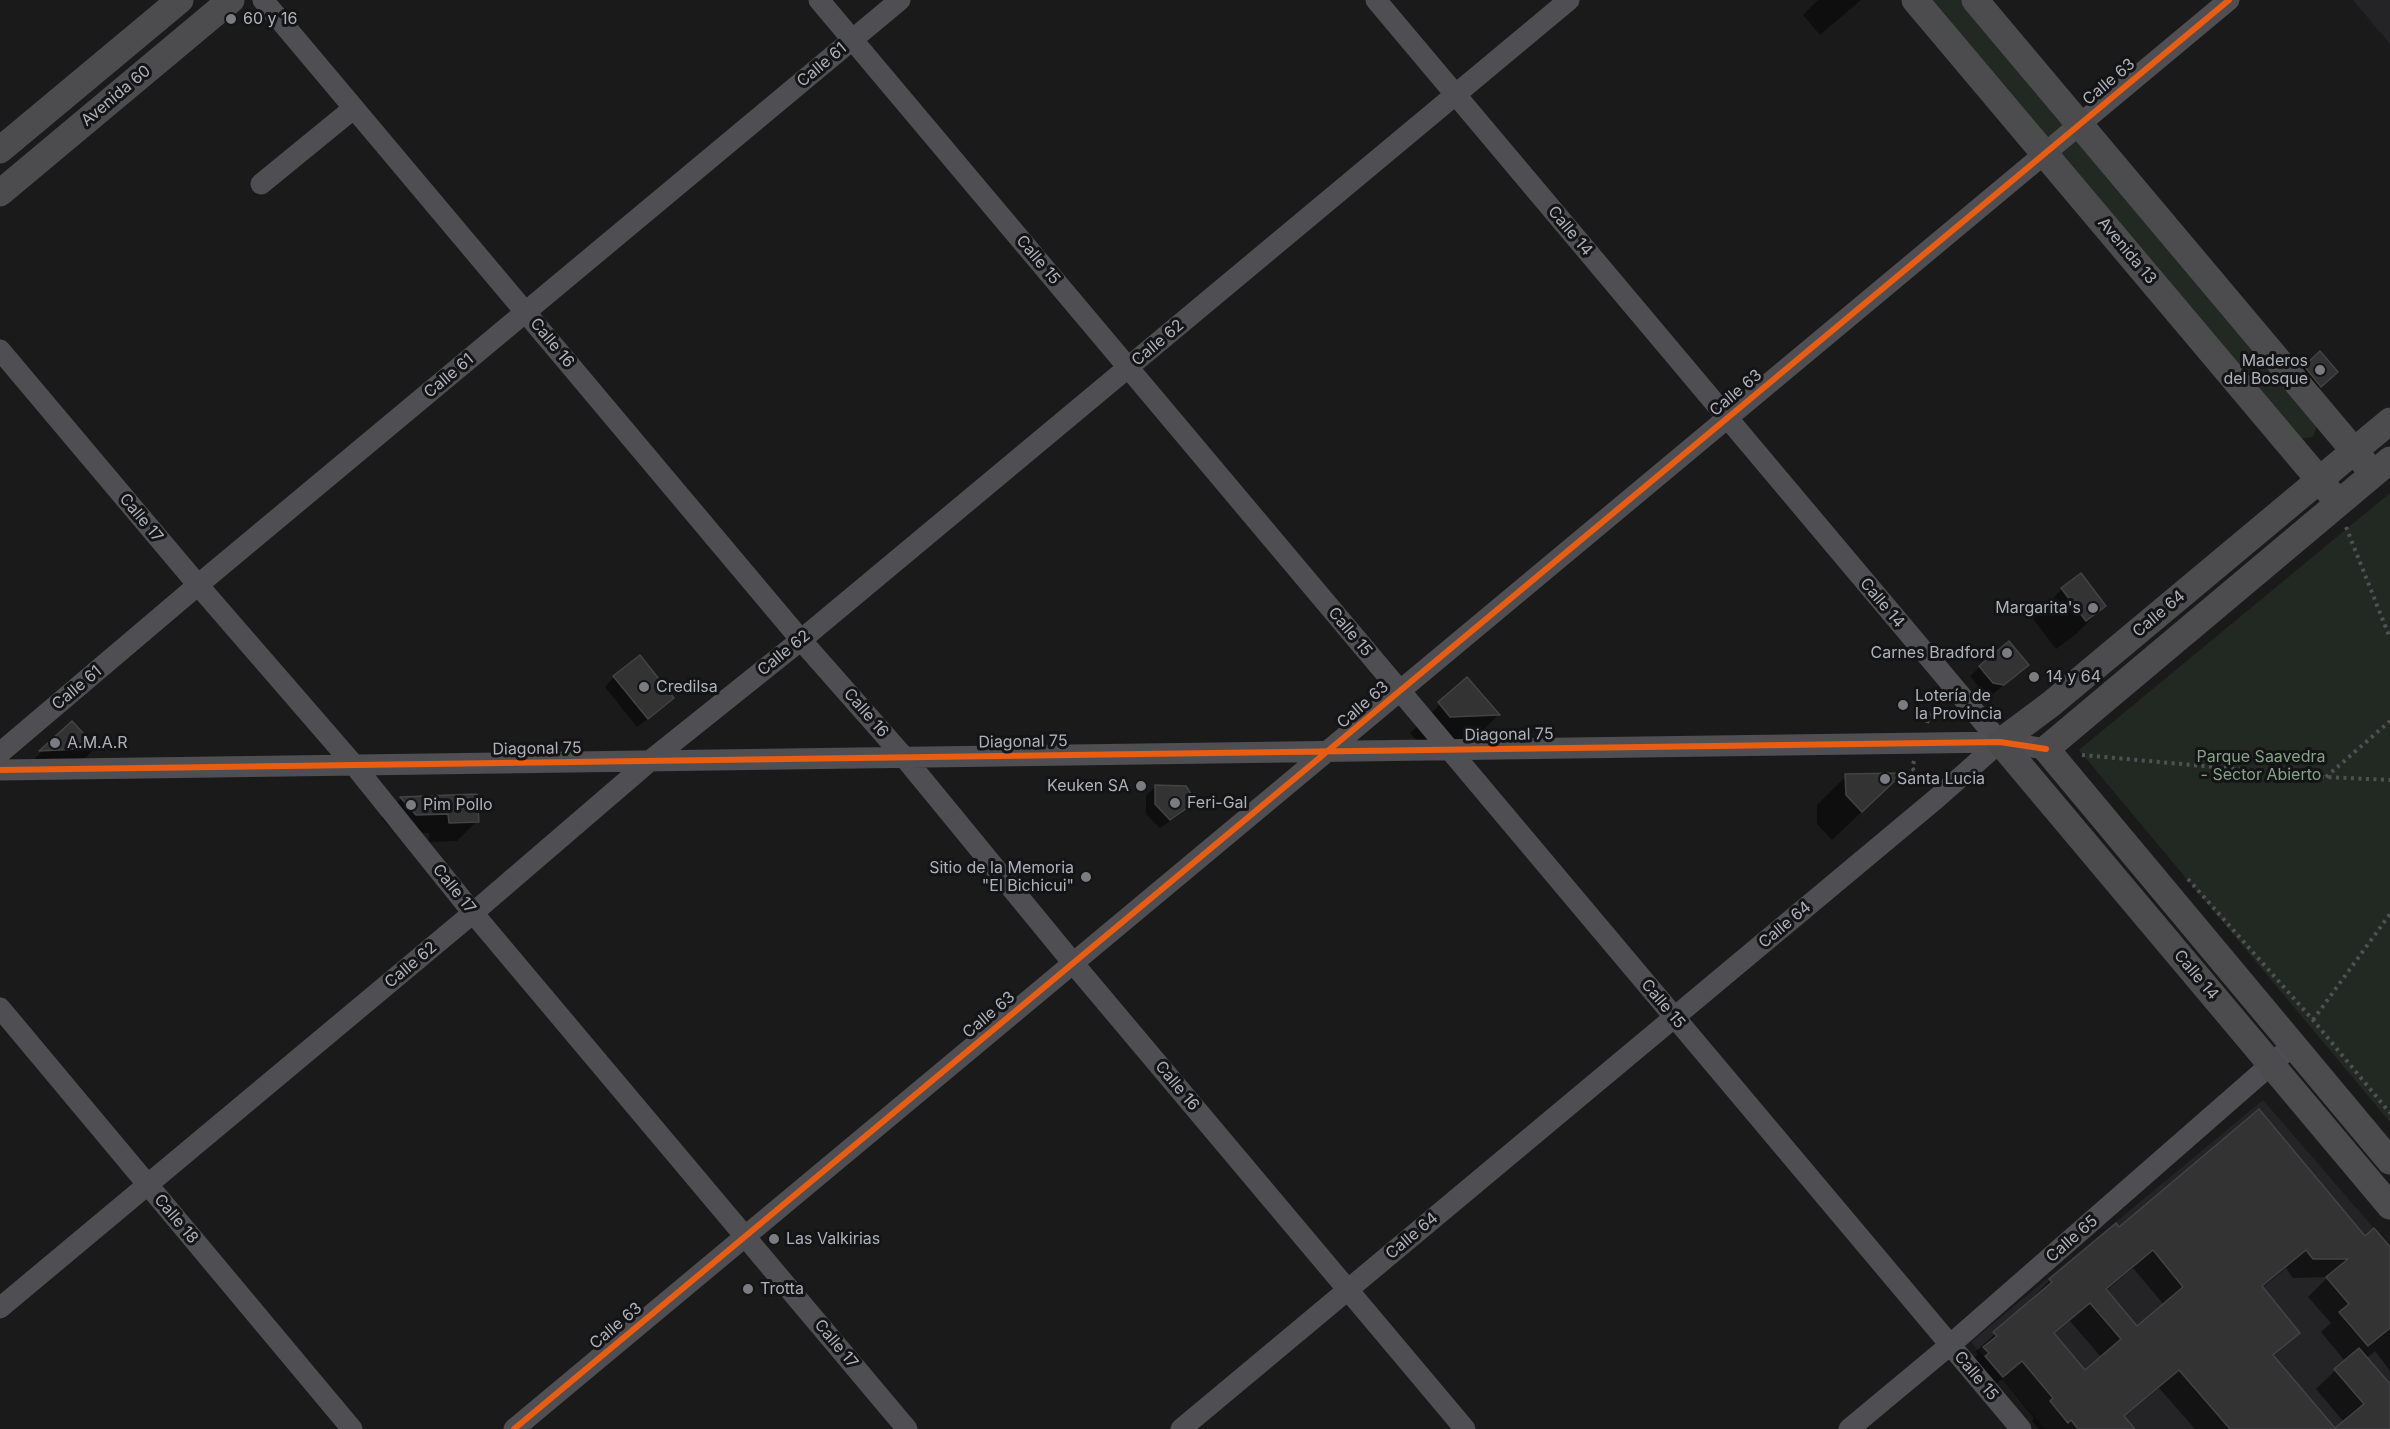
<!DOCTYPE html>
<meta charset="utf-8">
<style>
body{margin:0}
canvas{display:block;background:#1a1a1a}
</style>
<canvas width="2390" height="1429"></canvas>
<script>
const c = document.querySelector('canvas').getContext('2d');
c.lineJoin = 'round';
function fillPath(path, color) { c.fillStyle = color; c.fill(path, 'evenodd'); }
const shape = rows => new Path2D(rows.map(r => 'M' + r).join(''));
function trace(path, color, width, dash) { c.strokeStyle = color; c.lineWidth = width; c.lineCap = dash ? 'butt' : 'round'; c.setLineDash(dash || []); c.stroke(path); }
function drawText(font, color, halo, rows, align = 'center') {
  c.font = font + ' Inter,sans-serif'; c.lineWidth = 6; c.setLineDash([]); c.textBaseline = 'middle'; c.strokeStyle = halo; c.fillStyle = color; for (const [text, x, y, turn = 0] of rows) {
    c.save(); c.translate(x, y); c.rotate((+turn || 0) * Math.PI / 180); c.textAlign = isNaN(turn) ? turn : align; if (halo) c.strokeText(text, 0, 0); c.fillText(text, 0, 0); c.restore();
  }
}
const built = shape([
 [2353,0,2390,0,2390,44],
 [2263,1100,2390,1247,2390,1429,2045,1429,1971,1342]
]);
const green = shape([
 [1932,0,1962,0,2317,426,2313,437,2298,439],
 [2390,493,2390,1122,2079,750]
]);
const shadow = shape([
 [1818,0,1861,0,1820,35,1803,15],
 [2320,354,2327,381,2310,395,2295,377],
 [2062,589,2104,606,2075,635,2056,649,2033,619],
 [1980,667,2017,674,1993,694,1983,692,1970,676],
 [614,677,663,707,637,727,605,687],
 [1467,679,1498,715,1470,744,1421,745,1410,733],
 [72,723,95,748,66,777,12,780],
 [1846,776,1872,802,1832,840,1817,824,1817,805],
 [1155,787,1194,801,1185,811,1160,828,1146,814,1146,796],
 [476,796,477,821,457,841,429,842,429,833,396,834,381,818,401,799],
 [2116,1225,2119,1229,2365,1238,2390,1249,2390,1371,2375,1351,2366,1359,2388,1384,2390,1383,2390,1429,2336,1429,2344,1422,2316,1389,2345,1361,2321,1332,2331,1323,2308,1297,2328,1277,2293,1278,2286,1268,2262,1288,2298,1333,2273,1357,2334,1429,2195,1429,2159,1388,2123,1418,2133,1429,2039,1429,2032,1421,2034,1418,2002,1379,1983,1395,1965,1367,1978,1354,1975,1352,2032,1301,2031,1299,2050,1280],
 [2133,1268,2164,1305,2137,1328,2106,1291],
 [2070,1321,2101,1357,2084,1372,2053,1335]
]);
const building = shape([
 [2320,351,2338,372,2321,387,2304,366,2320,351],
 [2081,573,2106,606,2086,621,2061,588,2081,573],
 [2009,641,2029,665,2004,685,1993,683,1979,666,2009,641],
 [640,655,674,698,648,719,613,676,640,655],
 [1467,677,1500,715,1450,717,1438,702,1467,677],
 [72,721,97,748,39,751,72,721],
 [1903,773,1862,812,1846,795,1845,774,1903,773],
 [1155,785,1186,786,1196,802,1170,820,1155,804,1155,785],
 [477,794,479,822,449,823,448,814,416,815,400,797,477,794],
 [2259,1109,2365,1236,2374,1228,2390,1247,2390,1328,2368,1346,2339,1312,2349,1304,2326,1277,2348,1259,2313,1259,2306,1250,2262,1286,2300,1333,2273,1355,2335,1428,2364,1404,2334,1369,2359,1348,2390,1384,2390,1429,2230,1429,2179,1370,2124,1416,2135,1429,2078,1429,2071,1420,2068,1423,2050,1401,2053,1398,2022,1361,2003,1377,1985,1356,1989,1353,1983,1347,1997,1336,1993,1332,2052,1282,2049,1279,2116,1223,2119,1227,2259,1109],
 [2153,1250,2183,1287,2137,1326,2106,1289,2153,1250],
 [2090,1303,2121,1339,2085,1370,2054,1333,2090,1303]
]);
const path = shape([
 [2346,527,2390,638],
 [1927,723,1930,713,1948,711],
 [2082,755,2325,777,2390,780],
 [1914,761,1912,768,1924,782],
 [2326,777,2390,721],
 [2188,879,2313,1020,2390,1113],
 [2313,1020,2390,914]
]);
const minor = shape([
 [263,0,801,640,904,757,1073,963,1465,1429],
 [819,0,2021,1429],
 [1376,0,2000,742],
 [261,184,354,108],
 [0,350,198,585,354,765,473,913,907,1429],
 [0,753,198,585,900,0],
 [0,770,2000,742,2046,749],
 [0,1008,352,1429],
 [0,1308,473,913,651,760,801,640,1569,0],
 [514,1429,2229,0],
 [1181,1429,1937,798,2000,742],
 [1849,1429,1950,1345,2292,1046]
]);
const major = shape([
 [1915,0,2332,495],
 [1975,0,2366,465],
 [0,150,180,0],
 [0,193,231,0],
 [2390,421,2051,704,2000,742,2390,1206],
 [2390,460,2046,749,2390,1161]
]);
const cycleway = shape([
 [0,770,2000,742,2046,749],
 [514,1429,2229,0]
]);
const markers = [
 [231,19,6,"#7a7c82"],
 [2320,370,6,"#7a7c82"],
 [2093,608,6,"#7a7c82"],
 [2007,653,6,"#7a7c82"],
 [2034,677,6,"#7a7c82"],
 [644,687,6,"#7a7c82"],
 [1903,705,6,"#7a7c82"],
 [55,743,6,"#7a7c82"],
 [1885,779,6,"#7a7c82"],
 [1141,786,6,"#7a7c82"],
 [1175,803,6,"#7a7c82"],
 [411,805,6,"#7a7c82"],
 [1086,877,6,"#7a7c82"],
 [774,1239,6,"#7a7c82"],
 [748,1289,6,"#7a7c82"]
];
const poiNames = [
 ["60 y 16",243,19],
 ["Maderos",2308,361,"right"],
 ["del Bosque",2308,379,"right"],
 ["Margarita's",2081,608,"right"],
 ["Carnes Bradford",1995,653,"right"],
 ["14 y 64",2046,677],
 ["Credilsa",656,687],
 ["Lotería de",1915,696],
 ["la Provincia",1915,714],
 ["A.M.A.R",67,743],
 ["Santa Lucia",1897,779],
 ["Keuken SA",1129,786,"right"],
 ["Feri-Gal",1187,803],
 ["Pim Pollo",423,805],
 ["Sitio de la Memoria",1074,868,"right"],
 ["\"El Bichicui\"",1074,886,"right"],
 ["Las Valkirias",786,1239],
 ["Trotta",760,1289]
];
const streetNames = [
 ["Calle 61",822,65,-40],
 ["Calle 63",2109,82,-40],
 ["Avenida 60",116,96,-40],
 ["Calle 14",1570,231,50],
 ["Avenida 13",2127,251,50],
 ["Calle 15",1038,260,50],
 ["Calle 16",552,343,50],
 ["Calle 62",1158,343,-40],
 ["Calle 61",449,376,-40],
 ["Calle 63",1736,393,-40],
 ["Calle 17",141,518,50],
 ["Calle 14",1882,603,50],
 ["Calle 64",2159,614,-40],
 ["Calle 15",1350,632,50],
 ["Calle 62",784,653,-39],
 ["Calle 61",77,688,-40],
 ["Calle 63",1363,705,-41],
 ["Calle 16",866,713,49],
 ["Diagonal 75",1509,735,-1],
 ["Diagonal 75",1023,742,-1],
 ["Diagonal 75",537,749,-1],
 ["Calle 17",454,889,51],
 ["Calle 64",1785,925,-40],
 ["Calle 62",411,965,-40],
 ["Calle 14",2196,975,50],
 ["Calle 15",1663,1004,50],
 ["Calle 63",989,1015,-40],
 ["Calle 16",1177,1086,50],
 ["Calle 18",176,1219,50],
 ["Calle 64",1412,1236,-40],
 ["Calle 65",2072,1239,-41],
 ["Calle 63",616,1326,-40],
 ["Calle 17",836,1344,50],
 ["Calle 15",1976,1376,50]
];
const parkNames = [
 ["Parque Saavedra",2261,757],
 ["- Sector Abierto",2261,775]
];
fillPath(built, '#242426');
fillPath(green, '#222923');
fillPath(shadow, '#0007');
fillPath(building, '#333334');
trace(building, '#434346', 1.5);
trace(path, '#505154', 4, [3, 4.5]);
trace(minor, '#4f4f53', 21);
trace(major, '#4c4c4f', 27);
trace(cycleway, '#e95d12', 6);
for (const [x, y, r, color] of markers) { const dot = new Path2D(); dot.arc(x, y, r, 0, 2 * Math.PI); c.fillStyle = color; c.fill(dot); trace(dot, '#141416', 2); }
drawText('16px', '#adb1ba', '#141416', poiNames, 'left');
drawText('16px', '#adb1ba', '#141416', streetNames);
drawText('16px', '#85a387', '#141416', parkNames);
</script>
